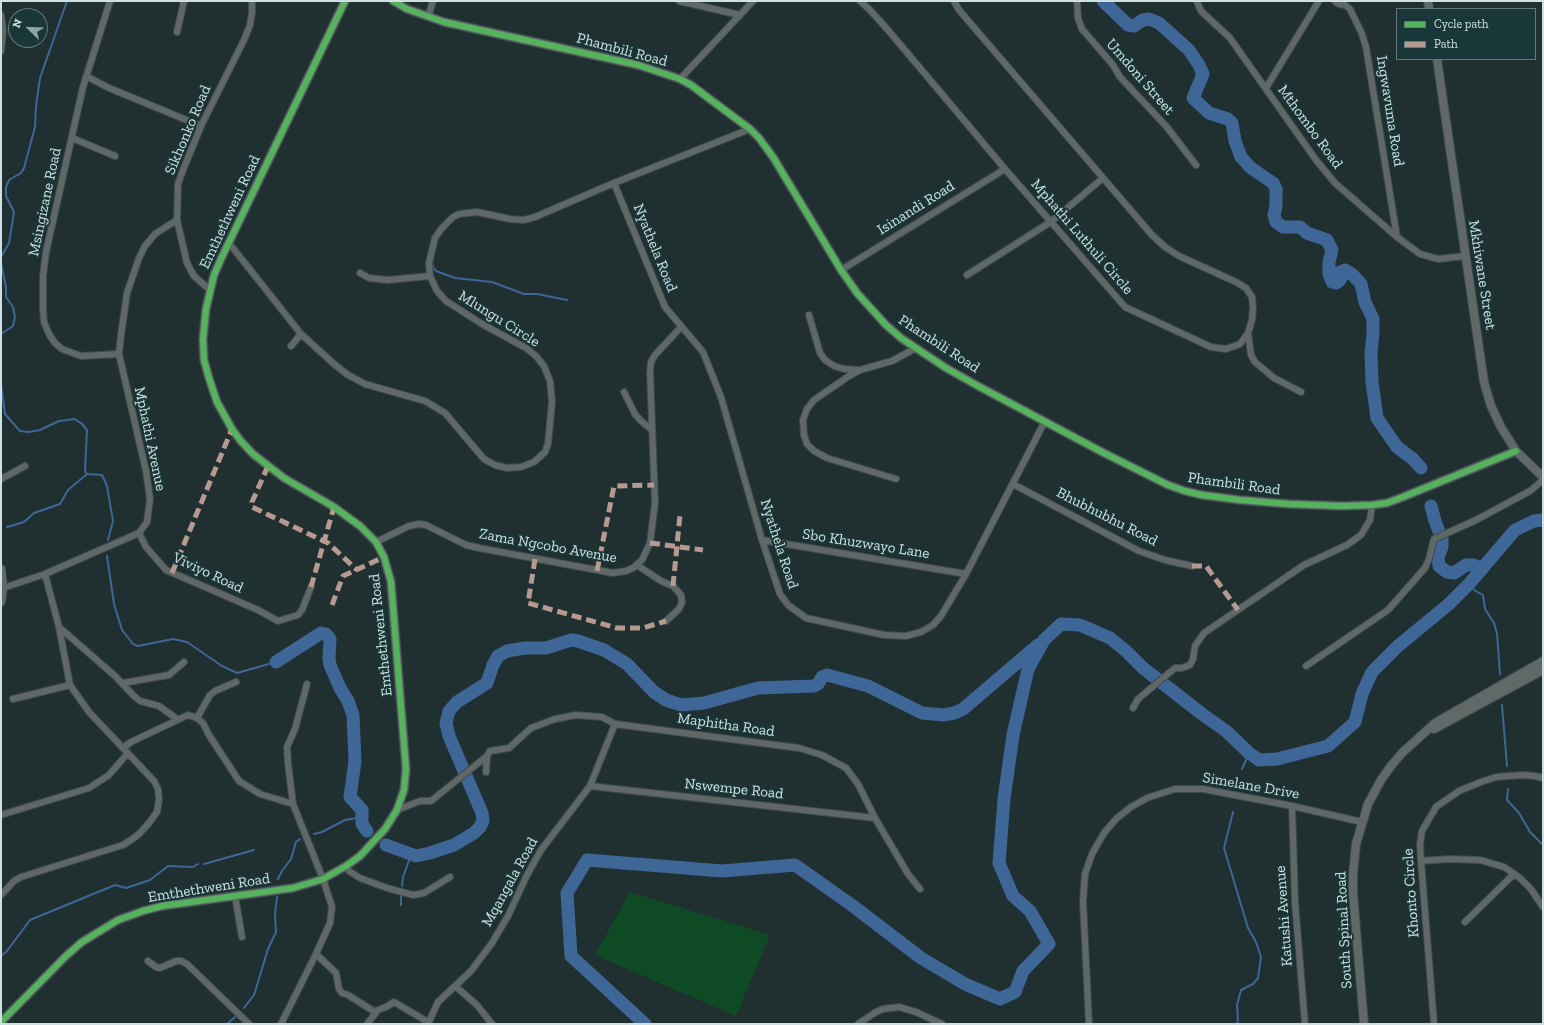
<!DOCTYPE html>
<style>
body{margin:0}
#map{position:relative;width:1544px;height:1025px;overflow:hidden;background:#203031;font-family:"Zilla Slab",serif}
canvas{display:block}
.frame{position:absolute;inset:0;border:2px solid #d0e0e2;pointer-events:none}
.legend{position:absolute;left:1396px;top:8px;width:140px;height:52px;box-sizing:border-box;background:#193638;border:1px solid #627a7c;margin:0;padding:5px 7px;list-style:none;font-size:12px;color:#d0e0e2}
.legend li{display:flex;align-items:center;gap:8px;height:20px}
.legend b{width:20px;border:1px solid #627a7c}
.north{position:absolute;left:8px;top:8px;width:40px;height:40px;box-sizing:border-box;background:#193638;border:1px solid #627a7c;border-radius:50%;rotate:293deg;font-size:11px;font-weight:700;line-height:16px;text-align:center;color:#d0e0e2}
.north::after{content:'';display:block;margin:auto;width:14px;height:18px;background:#92a2a4;clip-path:polygon(50% 0,100% 100%,50% 72%,0 100%)}
</style>
<div id="map">
<canvas width="1544" height="1025"></canvas>
<div class="frame"></div>
<ul class="legend">
<li><b style="height:5px;background:#56b35d"></b>Cycle path</li>
<li><b style="height:5px;background:#b69a8f"></b>Path</li>
</ul>
<div class="north">N</div>
</div>
<script>
const c = document.querySelector('canvas').getContext('2d');
c.lineJoin = 'round';
function fillPath(path, color) { c.fillStyle = color; c.fill(path, 'evenodd'); }
const shape = rows => new Path2D(rows.map(r => 'M' + r).join(''));
function trace(path, color, width, dash) { c.strokeStyle = color; c.lineWidth = width; c.lineCap = dash ? 'butt' : 'round'; c.setLineDash(dash || []); c.stroke(path); }
function drawText(font, color, halo, rows, align = 'center') {
  c.font = font + ' "Zilla Slab",serif'; c.lineWidth = 4; c.setLineDash([]); c.textBaseline = 'middle'; c.strokeStyle = halo; c.fillStyle = color; for (const [text, x, y, turn = 0] of rows) {
    c.save(); c.translate(x, y); c.rotate((+turn || 0) * Math.PI / 180); c.textAlign = isNaN(turn) ? turn : align; if (halo) c.strokeText(text, 0, 0); c.fillText(text, 0, 0); c.restore();
  }
}
const green = shape([
 [630,892,770,935,736,1016,595,955]
]);
const stream = shape([
 [1,257,9,243,14,212,6,196,6,187,9,180,21,173,24,168,35,127,36,106,40,78,67,1],
 [432,261,433,267,436,271,455,278,492,282,524,294,537,294,567,300],
 [1,263,6,287,6,297,13,307,15,317,13,326,1,334],
 [1,384,5,414,20,431,29,432,40,430,59,421,75,419,82,424,87,430,85,471,87,474,102,475,107,486,113,521,108,540],
 [7,527,24,522,34,513,60,504,68,490,87,474],
 [107,556,114,604,122,630,133,644,138,646,173,639,187,642,222,666,237,673,276,662],
 [1469,584,1474,590,1483,595,1485,609,1494,623,1497,634,1500,674],
 [1502,705,1507,766],
 [1242,769,1249,753],
 [1508,789,1507,800,1519,813,1530,832,1543,845],
 [1233,812,1224,848,1248,928,1256,942,1261,957,1258,978,1253,984,1241,990,1237,1005,1238,1020,1237,1024],
 [314,834,322,832,345,820,362,817],
 [204,864,254,850],
 [278,879,282,871,291,859,296,842,300,839],
 [402,886,403,877,411,855],
 [401,905,401,896],
 [1,956,7,951,30,920,115,885,126,888,150,880,168,866,193,867,198,864],
 [244,1008,254,995,268,949,276,932,275,914,277,897],
 [227,1024,235,1017]
]);
const river = shape([
 [1103,1,1128,25,1134,26,1143,20,1149,19,1159,23,1189,50,1199,65,1203,74,1193,98,1209,113,1228,119,1232,123,1235,141,1241,157,1251,168,1273,183,1276,189,1276,206,1274,215,1276,222,1283,227,1300,227,1307,233,1327,240,1332,250,1329,262,1329,274,1332,282,1336,283,1339,281,1341,278,1340,272,1345,270,1353,275,1361,284,1365,302,1373,319,1373,333,1371,353,1372,382,1377,418,1397,447,1413,459,1421,468],
 [1431,506,1435,521,1442,539,1442,547,1438,557,1439,566,1447,572,1454,573,1466,565,1474,565,1482,569],
 [276,662,321,633,326,634,330,639,329,658,330,665,340,688,348,701,353,715,355,761,350,797,362,810,362,824,367,831],
 [386,845,416,856,430,853,454,845,474,833,480,827,483,821,482,813,449,736,446,723,449,711,457,702,487,683,493,665,498,656,507,651,525,648,546,648,571,640,578,641,604,650,627,664,654,692,666,700,681,705,704,703,758,688,814,686,818,684,822,677,827,675,868,686,922,713,943,715,954,713,963,709,1038,645],
 [645,1024,571,956,567,893,587,860,722,871,795,865,853,906,921,958,965,984,1000,999,1015,992,1023,971,1049,944,1030,911,1013,896,999,863,1004,799,1013,735,1028,669,1044,640,1061,624,1080,625,1110,638,1126,651,1143,668,1202,714,1226,731,1249,753,1259,760,1277,759,1328,746,1355,722,1362,694,1372,672,1398,646,1449,604,1469,584,1515,530,1534,521,1543,520]
]);
const street = shape([
 [110,1,83,87,46,252,43,276,43,310,44,322,49,334,55,343,62,349,81,356,119,354],
 [679,1,740,15],
 [860,1,869,9,888,30,1005,169,1125,307,1211,347,1226,349,1240,344,1248,333,1252,320,1253,308,1252,297,1246,288,1236,282,1179,256,1165,247,1152,235,959,10,954,1],
 [1077,1,1078,18,1082,29,1113,65,1120,77,1166,126,1196,165],
 [1335,1,1339,4,1345,5,1350,9,1362,34,1366,47,1397,237],
 [1197,2,1201,11,1230,38,1316,160,1335,183,1397,237,1420,254,1438,259,1465,256],
 [1,15,3,30,1,51],
 [428,17,433,1],
 [177,32,184,1],
 [86,76,109,88,201,126],
 [680,79,753,1],
 [1266,88,1319,1],
 [72,138,115,156],
 [614,183,665,307,703,352,721,397,762,540,780,594,788,605,806,618,884,635,906,636,921,632,933,625,941,616,966,574,1045,421],
 [229,243,301,334,334,364,348,375,365,384,425,401,445,413,484,459,495,465,507,468,521,467,534,462,545,452,548,444,552,402,550,381,544,366,536,356,526,348,482,324,446,301,437,291,430,276,429,263,435,238,442,228,453,217,459,214,477,212,510,219,524,220,535,217,614,183,750,129],
 [841,270,1005,169],
 [360,273,369,278,388,280,430,276],
 [967,275,1052,221,1103,178],
 [210,290,194,276,187,263,177,220,178,184,183,170,201,126,244,40,250,25,252,12,252,1],
 [809,315,820,353,825,360,834,366,844,369,859,370],
 [1248,333,1251,355,1255,362,1274,378,1301,392],
 [291,346,301,334],
 [624,392,635,414,641,421,652,430],
 [1,479,25,466],
 [896,479,827,458,814,451,807,444,804,435,803,420,807,409,814,400,849,376,860,370,892,361,916,348],
 [1013,484,1139,551,1165,560,1192,566],
 [139,533,146,547,166,570,258,610,278,621,298,615,302,610,311,587],
 [762,540,966,574],
 [376,542,409,526,419,524,426,525,466,545,479,548,613,573,626,571,633,568,642,560,650,543,655,503,651,398,650,373,651,362,655,355,681,327],
 [637,565,661,581,673,586,681,595,682,602,679,609,666,621],
 [3,588,45,574,139,533,147,522,150,499,146,471,119,354,121,335,127,293,139,258,145,246,155,234,177,220],
 [59,627,115,676,135,697,140,701,159,706,177,719],
 [1306,666,1388,610,1425,568,1429,559,1434,539,1476,520,1530,491,1543,480],
 [123,683,169,675,184,662],
 [13,699,70,685],
 [1133,708,1138,699,1175,668,1182,668,1190,665,1193,659,1195,646,1204,633,1304,565,1347,545,1361,535,1370,520,1372,505],
 [197,718,210,695,215,691,236,682],
 [123,748,131,742,188,715,197,718,203,723,209,735,239,781,260,794,293,804],
 [486,772,487,756,490,751,509,748,531,728,555,719,576,715,602,717,615,724,799,748,822,755,846,768,858,784,875,818,908,874,920,889],
 [590,786,875,818],
 [1292,806,1295,902,1305,1024],
 [397,810,420,801,431,801,487,756],
 [1,815,89,788,109,775,128,753],
 [1421,861,1448,859,1480,860,1504,867,1520,878,1531,889,1543,907],
 [346,866,349,871,360,878,387,888,413,895,424,893,450,877],
 [1,895,14,881,21,877,123,845,131,840,139,834,149,823,157,812,159,800,158,789,154,781,89,712,70,685,59,627,45,574],
 [235,896,242,937],
 [1465,922,1514,874],
 [316,954,336,973,339,989,342,993,348,995,375,1012],
 [148,961,156,967,160,968,176,961,181,961,187,964,249,1024],
 [455,986,477,1005,492,1024],
 [281,1024,316,954,330,923,332,907,323,879,293,804,288,763,287,747,295,729,307,684],
 [367,1024,378,1010,386,1007,394,1002,428,1022],
 [428,1024,438,1002,471,971,492,943,508,916,527,875,541,850,590,786,615,724],
 [858,1024,876,1012,883,1009,899,1007,916,1012,942,1024],
 [1089,1024,1083,901,1085,874,1092,854,1104,833,1117,818,1131,807,1147,798,1175,789,1203,789,1292,806,1362,822],
 [1434,1024,1421,861,1420,845,1422,831,1436,807,1459,791,1481,782,1496,777,1523,775,1535,776,1543,778]
]);
const secondary = shape([
 [393,1,407,9,444,22,638,65,680,79,691,85,750,129,759,138,773,157,841,270,857,293,886,325,901,338,946,368,978,386,1102,452,1168,485,1185,491,1202,495,1240,500,1289,504,1342,506,1372,505,1387,503,1403,497,1516,451],
 [1428,1,1429,9],
 [1437,59,1484,382,1491,406,1501,427,1516,451,1543,477],
 [1,569,3,588,1,602],
 [1434,729,1543,670],
 [1,1022,66,956,82,942,118,920,143,911,162,906,293,888,323,879,346,866,360,856,385,829,397,810,404,790,406,769,391,582,384,557,376,542,360,526,334,507,284,478,253,454,240,440,232,429,217,402,209,378,204,360,203,339,206,309,214,275,221,259,345,1],
 [1364,1024,1353,893,1353,875,1356,844,1368,804,1381,780,1391,766,1402,753,1435,723,1543,661]
]);
const quiet = shape([
 [268,466,252,502,252,507,328,543,357,570],
 [650,543,703,550],
 [535,559,528,603,617,628,643,628,666,621],
 [1192,566,1206,566,1238,610],
 [597,571,614,486,654,485],
 [172,573,232,429],
 [673,586,680,515],
 [311,587,334,507],
 [332,605,343,576,384,557]
]);
const cycleway = shape([
 [393,1,407,9,444,22,638,65,680,79,691,85,750,129,759,138,773,157,841,270,857,293,886,325,901,338,946,368,978,386,1102,452,1168,485,1185,491,1202,495,1240,500,1289,504,1342,506,1372,505,1387,503,1403,497,1516,451],
 [1,1022,66,956,82,942,118,920,143,911,162,906,293,888,323,879,346,866,360,856,385,829,397,810,404,790,406,769,391,582,384,557,376,542,360,526,334,507,284,478,253,454,240,440,232,429,217,402,209,378,204,360,203,339,206,309,214,275,221,259,345,1]
]);
const streetNames = [
 ["Phambili Road",622,50,15],
 ["Umdoni Street",1140,77,49],
 ["Ingwavuma Road",1390,111,81],
 ["Mthombo Road",1310,127,54],
 ["Sikhonko Road",188,130,-67],
 ["Msingizane Road",45,202,-78],
 ["Isinandi Road",916,208,-32],
 ["Emthethweni Road",230,212,-65],
 ["Mphathi Luthuli Circle",1082,237,49],
 ["Nyathela Road",655,248,68],
 ["Mkhiwane Street",1482,275,81],
 ["Mlungu Circle",499,319,32],
 ["Phambili Road",939,344,33],
 ["Mphathi Avenue",150,439,78],
 ["Phambili Road",1234,484,8],
 ["Bhubhubhu Road",1107,517,27],
 ["Nyathela Road",779,544,72],
 ["Sbo Khuzwayo Lane",866,544,9],
 ["Zama Ngcobo Avenue",548,546,10],
 ["Viviyo Road",208,573,25],
 ["Emthethweni Road",381,635,-96],
 ["Maphitha Road",726,725,8],
 ["Simelane Drive",1251,786,10],
 ["Nswempe Road",734,789,6],
 ["Mqangala Road",510,882,-61],
 ["Emthethweni Road",209,888,-9],
 ["Khonto Circle",1411,893,-94],
 ["Katushi Avenue",1284,916,-94],
 ["South Spinal Road",1344,930,-93]
];
fillPath(green, '#0e4a23');
trace(stream, '#3e6697', 2);
trace(river, '#3e6697', 13);
trace(street, '#3e4a4c', 8);
trace(secondary, '#3e4a4c', 10);
trace(street, '#606767', 6);
trace(secondary, '#606968', 8);
trace(quiet, '#b69a8f', 5, [10, 5]);
trace(cycleway, '#56b35d', 6);
drawText('15px', '#d0e0e2', '#193638', streetNames);
</script>
